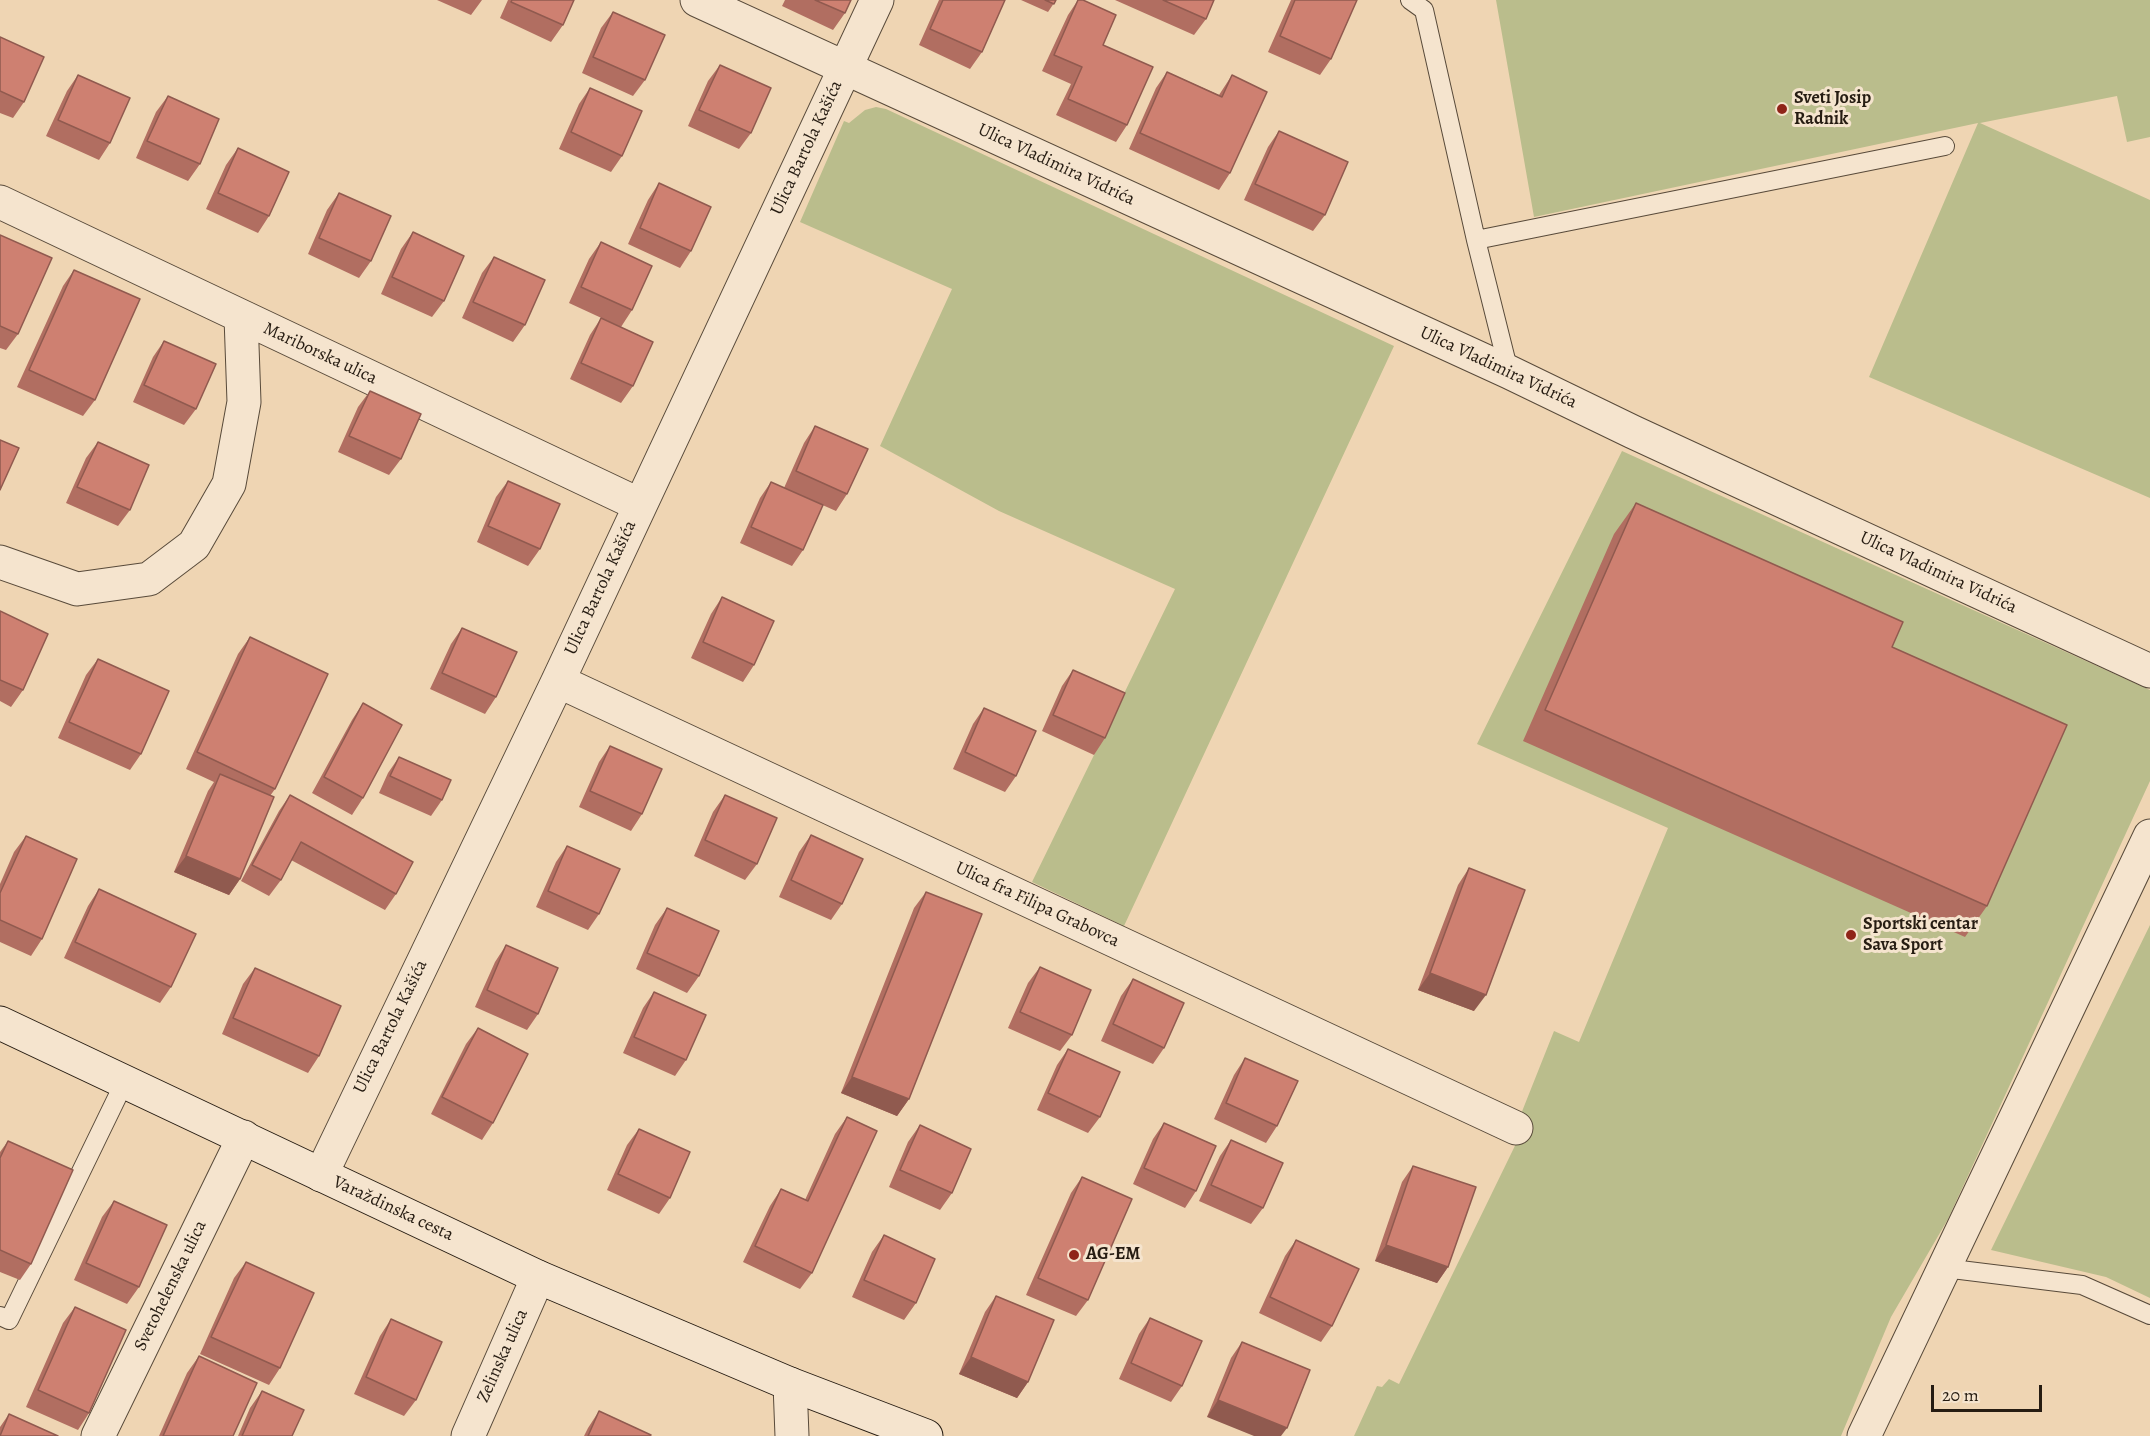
<!DOCTYPE html>
<meta charset="utf-8">
<style>
body{margin:0}
#map{position:relative;width:2150px;height:1436px;overflow:hidden;background:#efd5b3;font-family:Alegreya,serif}
canvas{display:block}
.scale{position:absolute;left:1931px;top:1385px;width:111px;height:27px;box-sizing:border-box;border:3px solid #261c12;border-top:0;padding-left:8px;font-size:18px;line-height:21px;white-space:nowrap;color:#261c12;-webkit-text-stroke:4px #f5e4ce;paint-order:stroke}
</style>
<div id="map">
<canvas width="2150" height="1436"></canvas>
<div class="scale">20 m</div>
</div>
<script>
const c = document.querySelector('canvas').getContext('2d');
c.lineJoin = 'round';
function fillPath(path, color) { c.fillStyle = color; c.fill(path, 'evenodd'); }
const shape = rows => new Path2D(rows.map(r => 'M' + r).join(''));
function trace(path, color, width, dash) { c.strokeStyle = color; c.lineWidth = width; c.lineCap = dash ? 'butt' : 'round'; c.setLineDash(dash || []); c.stroke(path); }
function drawText(font, color, halo, rows, align = 'center') {
  c.font = font + ' Alegreya,serif'; c.lineWidth = 6; c.setLineDash([]); c.textBaseline = 'middle'; c.strokeStyle = halo; c.fillStyle = color; for (const [text, x, y, turn = 0] of rows) {
    c.save(); c.translate(x, y); c.rotate((+turn || 0) * Math.PI / 180); c.textAlign = isNaN(turn) ? turn : align; if (halo) c.strokeText(text, 0, 0); c.fillText(text, 0, 0); c.restore();
  }
}
const green = shape([
 [1496,0,2150,0,2150,137,2127,142,2117,96,1980,123,2150,200,2150,498,1869,377,1978,123,1534,217],
 [876,107,886,109,1394,346,1124,926,1032,882,1175,589,999,511,880,446,952,289,800,222,844,121,849,123,865,110],
 [1622,451,2150,690,2150,781,1948,1219,1891,1317,1841,1436,1354,1436,1377,1386,1382,1387,1389,1379,1399,1384,1528,1119,1521,1114,1554,1031,1579,1042,1668,828,1477,744],
 [2150,925,2150,1298,2106,1277,1991,1250]
]);
const service = shape([
 [1410,0,1424,10,1476,240,1509,372],
 [1476,240,1945,146],
 [1944,1268,2082,1285,2150,1315],
 [0,1316,9,1320,125,1081]
]);
const minor = shape([
 [697,0,1509,372,1633,432,2150,671],
 [0,202,640,505],
 [0,562,77,589,149,579,194,545,229,484,244,402,241,317],
 [558,681,1516,1128],
 [321,1175,558,681,877,0],
 [790,1384,792,1436],
 [98,1436,244,1137],
 [468,1436,538,1277],
 [1864,1436,2150,836]
]);
const secondary = shape([
 [0,1023,538,1277,790,1384,926,1436]
]);
const wall = shape([
 [437,0,482,0,471,15],
 [508,0,574,0,563,25,551,42,500,18],
 [785,0,851,0,845,13,833,30,782,6],
 [939,0,1005,0,982,52,970,69,919,45],
 [1021,0,1056,0,1048,12],
 [1078,0,1103,45,1127,125,1116,142,1056,115,1071,84,1042,71,1068,15],
 [1115,0,1214,0,1206,19,1194,35],
 [1291,0,1357,0,1331,59,1320,75,1268,52],
 [613,12,645,80,633,96,582,73,601,28],
 [0,37,24,102,13,118,0,113],
 [720,65,751,133,739,149,688,126,708,81],
 [1167,72,1219,95,1232,75,1230,173,1219,190,1129,149,1156,88],
 [78,75,110,143,99,160,46,136,67,91],
 [590,88,622,156,611,172,559,149,579,104],
 [168,96,200,164,188,181,136,158,156,112],
 [1279,131,1325,215,1313,231,1244,200,1268,147],
 [238,148,269,216,258,233,206,209,226,165],
 [659,183,691,251,680,268,628,244,648,200],
 [339,193,371,261,359,278,308,254,327,210],
 [413,232,444,301,432,317,381,294,401,249],
 [0,235,18,334,6,350,0,348],
 [601,242,632,310,621,327,569,303,589,259],
 [494,257,525,325,513,342,462,318,482,273],
 [74,270,95,400,83,416,17,387,63,286],
 [601,318,633,386,621,403,570,379,590,335],
 [164,341,196,409,184,425,133,402,153,357],
 [370,391,401,459,389,475,338,452,358,407],
 [815,426,847,494,836,511,784,488,804,443],
 [98,442,130,510,118,526,66,503,86,458],
 [508,481,540,549,528,566,477,542,496,497],
 [771,482,803,550,792,566,740,543,760,498],
 [1636,503,1892,647,1987,906,1965,937,1523,741,1614,534],
 [722,597,754,665,743,682,691,658,711,614],
 [0,611,23,690,11,707,0,701],
 [462,628,496,697,485,714,430,689,451,644],
 [250,637,275,789,270,796,240,879,229,895,174,872,208,791,214,782,186,769,238,654],
 [98,659,141,754,130,770,58,738,86,675],
 [1073,670,1105,738,1094,755,1042,731,1062,686],
 [363,703,363,798,352,815,312,793,352,720],
 [984,708,1016,776,1005,792,953,769,973,724],
 [610,746,642,814,631,831,579,807,599,762],
 [399,757,442,800,431,816,379,793,388,773],
 [290,795,396,894,385,910,291,860,281,880,269,896,241,881,279,811],
 [725,795,757,864,745,880,694,856,713,812],
 [811,835,842,904,831,920,779,897,799,852],
 [26,836,42,939,31,956,0,942,0,884,14,852],
 [567,846,599,914,588,930,536,907,556,862],
 [1469,868,1474,1011,1418,990,1458,885],
 [99,889,171,987,160,1003,64,958,88,906],
 [926,892,909,1099,897,1116,841,1093,914,908],
 [667,908,699,976,687,993,636,969,655,925],
 [506,945,538,1014,527,1030,475,1007,495,962],
 [1040,967,1072,1035,1060,1051,1008,1028,1028,983],
 [255,968,319,1056,308,1073,222,1034,243,984],
 [1133,979,1164,1048,1153,1064,1101,1041,1121,996],
 [654,992,686,1060,675,1076,623,1053,643,1008],
 [478,1028,493,1123,482,1140,431,1114,466,1044],
 [1068,1049,1100,1117,1088,1133,1037,1110,1057,1065],
 [1245,1058,1277,1126,1266,1143,1214,1119,1234,1075],
 [847,1117,812,1273,800,1289,743,1262,770,1206,781,1189,805,1200,835,1134],
 [1164,1123,1196,1191,1185,1208,1133,1184,1153,1139],
 [920,1125,952,1193,940,1210,889,1187,908,1142],
 [639,1129,670,1198,659,1214,607,1190,627,1145],
 [1231,1140,1263,1208,1251,1224,1199,1201,1220,1156],
 [8,1141,31,1264,20,1280,0,1272,0,1152],
 [1413,1166,1448,1267,1437,1283,1375,1261,1402,1182],
 [1082,1177,1088,1300,1076,1316,1026,1295,1071,1193],
 [114,1201,139,1287,127,1304,74,1280,102,1217],
 [884,1235,916,1303,904,1320,852,1297,872,1252],
 [1296,1240,1332,1326,1321,1342,1259,1313,1285,1256],
 [246,1262,280,1368,269,1385,200,1354,234,1278],
 [996,1296,1028,1382,1017,1398,959,1374,985,1312],
 [75,1307,89,1413,78,1430,26,1407,63,1323],
 [1150,1318,1182,1386,1171,1402,1119,1379,1139,1334],
 [391,1319,416,1400,404,1416,354,1394,380,1336],
 [1242,1342,1310,1370,1207,1417,1231,1358],
 [199,1356,233,1436,159,1436,187,1373],
 [262,1391,292,1436,238,1436,250,1408],
 [599,1411,650,1436,584,1436,588,1428],
 [9,1414,0,1436,0,1427]
]);
const shadedWall = shape([
 [186,856,240,879,229,895,174,872],
 [1430,973,1486,995,1474,1011,1418,990],
 [852,1077,909,1099,897,1116,841,1093],
 [1386,1245,1448,1267,1437,1283,1375,1261],
 [971,1357,1028,1382,1017,1398,959,1374],
 [1218,1400,1287,1428,1281,1436,1254,1436,1207,1417]
]);
const building = shape([
 [512,0,574,0,563,25,511,2,512,0],
 [815,0,851,0,845,13,815,0],
 [943,0,1005,0,982,52,930,29,943,0],
 [1045,0,1056,0,1054,4,1045,0],
 [1078,0,1083,0,1116,15,1103,45,1153,67,1127,125,1068,99,1082,67,1054,55,1078,0],
 [1163,0,1214,0,1206,19,1163,0],
 [1295,0,1357,0,1331,59,1280,36,1295,0],
 [613,12,665,35,645,80,593,57,613,12],
 [0,37,44,57,24,102,0,91,0,37],
 [720,65,771,88,751,133,699,110,720,65],
 [1167,72,1222,97,1232,75,1267,92,1230,173,1140,133,1167,72],
 [78,75,130,98,110,143,58,120,78,75],
 [590,88,642,111,622,156,571,132,590,88],
 [168,96,219,119,200,164,147,141,168,96],
 [1279,131,1348,162,1325,215,1255,184,1279,131],
 [238,148,289,172,269,216,218,193,238,148],
 [659,183,711,207,691,251,640,228,659,183],
 [339,193,391,216,371,261,319,238,339,193],
 [413,232,464,256,444,301,392,277,413,232],
 [0,235,52,258,18,334,0,326,0,235],
 [601,242,652,266,632,310,581,287,601,242],
 [494,257,545,280,525,325,473,302,494,257],
 [74,270,140,299,95,400,29,370,74,270],
 [601,318,653,342,633,386,581,363,601,318],
 [164,341,216,364,196,409,144,385,164,341],
 [370,391,421,414,401,459,349,436,370,391],
 [815,426,868,449,847,494,796,471,815,426],
 [0,440,19,448,0,490,0,440],
 [98,442,149,465,130,510,77,487,98,442],
 [508,481,560,504,540,549,488,526,508,481],
 [771,482,823,505,803,550,751,527,771,482],
 [1636,503,1903,622,1892,647,2067,725,1987,906,1545,710,1636,503],
 [722,597,774,621,754,665,703,642,722,597],
 [0,611,48,634,23,690,0,680,0,611],
 [462,628,517,652,496,697,442,673,462,628],
 [250,637,328,674,275,789,197,752,250,637],
 [98,659,169,691,141,754,69,722,98,659],
 [1073,670,1125,693,1105,738,1053,715,1073,670],
 [363,703,402,725,363,798,324,777,363,703],
 [984,708,1036,731,1016,776,965,752,984,708],
 [610,746,662,769,642,814,590,791,610,746],
 [399,757,451,780,442,800,390,776,399,757],
 [220,774,274,797,240,879,186,856,220,774],
 [290,795,413,862,396,894,301,842,281,880,252,865,290,795],
 [725,795,777,818,757,864,705,840,725,795],
 [811,835,863,859,842,904,791,880,811,835],
 [26,836,77,859,42,939,0,920,0,893,26,836],
 [567,846,620,869,599,914,548,891,567,846],
 [1469,868,1525,890,1486,995,1430,973,1469,868],
 [99,889,196,934,171,987,75,942,99,889],
 [926,892,982,914,909,1099,852,1077,926,892],
 [667,908,719,931,699,976,647,953,667,908],
 [506,945,558,968,538,1014,487,990,506,945],
 [1040,967,1091,990,1072,1035,1020,1012,1040,967],
 [255,968,341,1006,319,1056,233,1018,255,968],
 [1133,979,1184,1003,1164,1048,1113,1024,1133,979],
 [654,992,706,1015,686,1060,634,1037,654,992],
 [478,1028,528,1054,493,1123,442,1097,478,1028],
 [1068,1049,1120,1072,1100,1117,1048,1093,1068,1049],
 [1245,1058,1298,1081,1277,1126,1226,1103,1245,1058],
 [847,1117,877,1131,812,1273,755,1246,781,1189,808,1201,847,1117],
 [1164,1123,1216,1146,1196,1191,1144,1168,1164,1123],
 [920,1125,971,1149,952,1193,900,1170,920,1125],
 [639,1129,690,1152,670,1198,618,1174,639,1129],
 [1231,1140,1283,1163,1263,1208,1211,1185,1231,1140],
 [8,1141,73,1170,31,1264,0,1250,0,1158,8,1141],
 [1413,1166,1476,1187,1448,1267,1386,1245,1413,1166],
 [1082,1177,1132,1199,1088,1300,1038,1278,1082,1177],
 [114,1201,167,1225,139,1287,86,1263,114,1201],
 [884,1235,935,1259,916,1303,864,1280,884,1235],
 [1296,1240,1359,1269,1332,1326,1270,1297,1296,1240],
 [246,1262,314,1293,280,1368,211,1337,246,1262],
 [996,1296,1054,1320,1028,1382,971,1357,996,1296],
 [75,1307,126,1330,89,1413,38,1390,75,1307],
 [1150,1318,1202,1341,1182,1386,1131,1363,1150,1318],
 [391,1319,442,1342,416,1400,366,1377,391,1319],
 [1242,1342,1310,1370,1287,1428,1218,1400,1242,1342],
 [199,1356,257,1383,233,1436,163,1436,199,1356],
 [262,1391,304,1410,292,1436,242,1436,262,1391],
 [599,1411,651,1435,650,1436,588,1436,599,1411],
 [9,1414,58,1436,0,1436,9,1414]
]);
const markers = [
 [1782,109,6,"#8f2418"],
 [1851,935,6,"#8f2418"],
 [1074,1255,6,"#8f2418"]
];
const poiNames = [
 ["Sveti Josip",1794,99],
 ["Radnik",1794,120],
 ["Sportski centar",1863,925],
 ["Sava Sport",1863,946],
 ["AG-EM",1086,1255]
];
const streetNames = [
 ["Ulica Bartola Kašića",807,148,-65],
 ["Ulica Vladimira Vidrića",1056,165,25],
 ["Mariborska ulica",320,354,25],
 ["Ulica Vladimira Vidrića",1498,368,25],
 ["Ulica Vladimira Vidrića",1938,573,25],
 ["Ulica Bartola Kašića",601,588,-65],
 ["Ulica fra Filipa Grabovca",1037,905,25],
 ["Ulica Bartola Kašića",391,1027,-64],
 ["Varaždinska cesta",393,1209,25],
 ["Svetohelenska ulica",171,1286,-64],
 ["Zelinska ulica",503,1356,-66]
];
fillPath(green, '#babd8c');
trace(service, '#584a3a', 20);
trace(minor, '#584a3a', 35);
trace(secondary, '#261c12', 35);
trace(service, '#f5e4ce', 18);
trace(minor, '#f5e4ce', 33);
trace(secondary, '#f5e4ce', 33);
fillPath(wall, '#b16e61');
fillPath(shadedWall, '#905a4f');
fillPath(building, '#ce8071');
trace(building, '#905a4f', 1.5);
for (const [x, y, r, color] of markers) { const dot = new Path2D(); dot.arc(x, y, r, 0, 2 * Math.PI); c.fillStyle = color; c.fill(dot); trace(dot, '#f5e4ce', 2); }
drawText('bold 18px', '#261c12', '#f5e4ce', poiNames, 'left');
drawText('18px', '#261c12', '#f5e4ce', streetNames);
</script>
